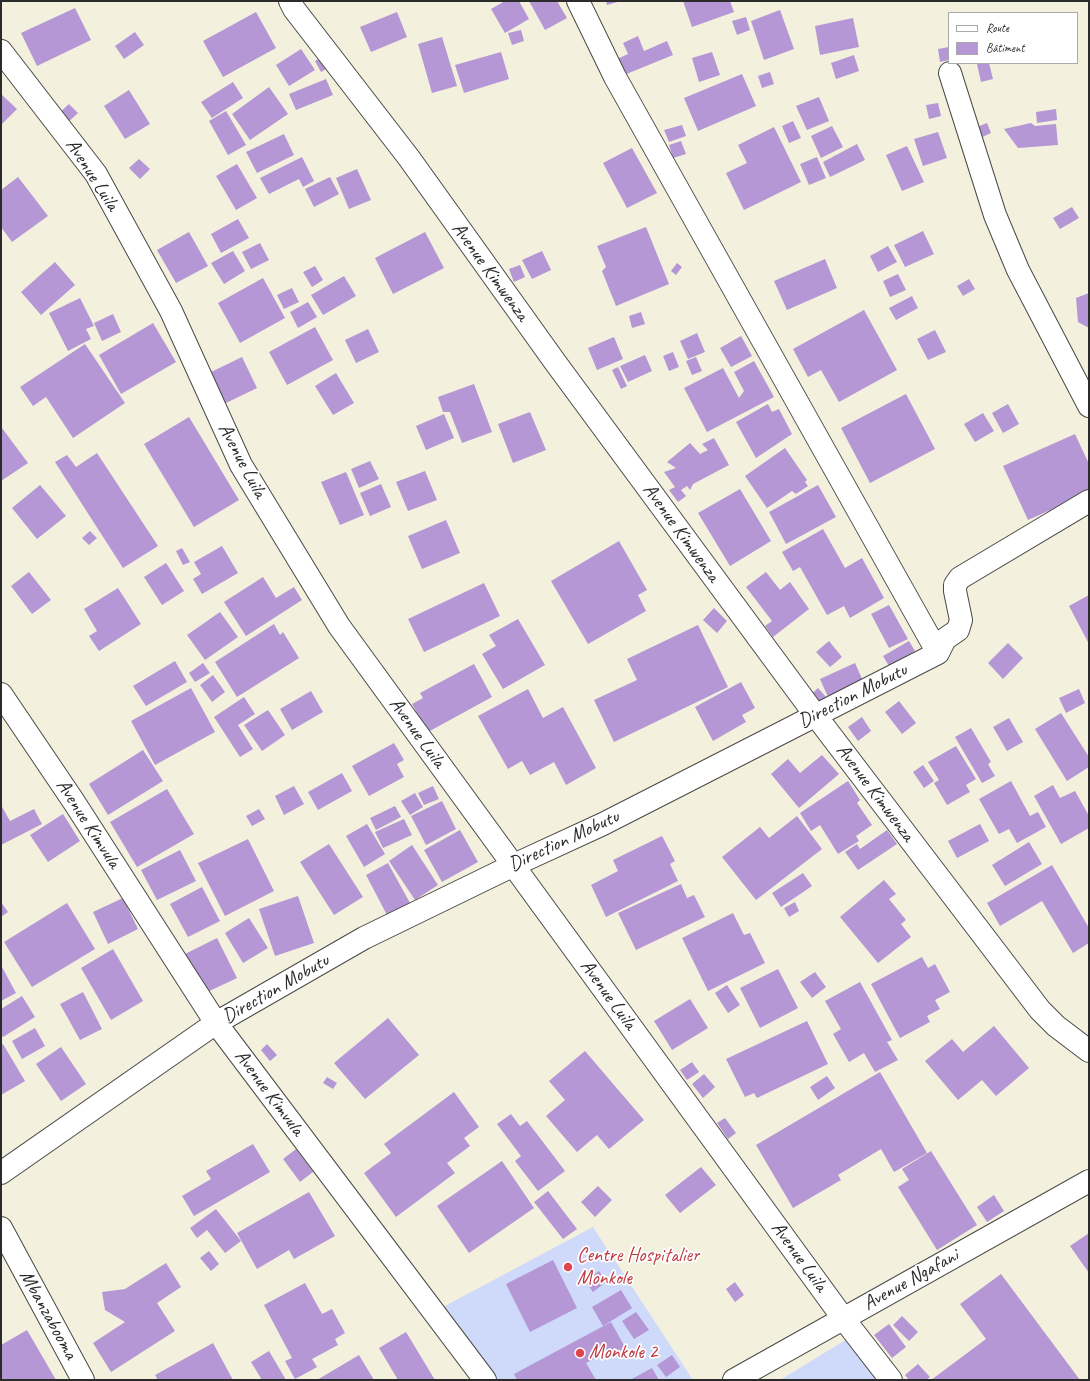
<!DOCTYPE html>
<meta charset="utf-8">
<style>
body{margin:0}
#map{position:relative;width:1090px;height:1381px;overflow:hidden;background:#f4f0de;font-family:Caveat,sans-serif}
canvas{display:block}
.frame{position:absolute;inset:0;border:2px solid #2b2b2b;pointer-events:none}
.legend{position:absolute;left:948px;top:12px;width:130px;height:52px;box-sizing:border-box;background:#fff;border:1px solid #aaa;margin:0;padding:5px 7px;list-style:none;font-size:12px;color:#2b2b2b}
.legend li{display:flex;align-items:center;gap:8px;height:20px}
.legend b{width:20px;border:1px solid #aaa}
</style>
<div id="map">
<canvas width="1090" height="1381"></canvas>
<div class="frame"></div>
<ul class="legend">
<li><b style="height:5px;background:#fff"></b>Route</li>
<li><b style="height:11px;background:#b497d4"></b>Bâtiment</li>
</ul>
</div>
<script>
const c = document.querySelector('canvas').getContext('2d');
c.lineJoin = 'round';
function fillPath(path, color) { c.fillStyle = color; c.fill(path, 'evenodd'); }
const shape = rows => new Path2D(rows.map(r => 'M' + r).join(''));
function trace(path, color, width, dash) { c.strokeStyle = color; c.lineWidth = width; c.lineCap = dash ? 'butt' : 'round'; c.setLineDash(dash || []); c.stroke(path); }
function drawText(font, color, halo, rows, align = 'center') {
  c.font = font + ' Caveat,sans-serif'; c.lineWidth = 3.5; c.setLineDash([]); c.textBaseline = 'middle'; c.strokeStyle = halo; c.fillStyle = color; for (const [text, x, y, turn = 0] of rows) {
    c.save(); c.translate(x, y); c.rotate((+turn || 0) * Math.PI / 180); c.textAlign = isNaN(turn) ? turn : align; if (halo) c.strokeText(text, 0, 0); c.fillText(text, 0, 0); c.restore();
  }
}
const built = shape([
 [593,1227,693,1380,497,1380,443,1307],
 [852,1336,885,1380,780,1380]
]);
const building = shape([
 [505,1,519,1,529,19,505,33,491,9],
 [529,1,557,1,567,18,545,30],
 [606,1,621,1,607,5],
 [683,1,730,1,734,12,692,27],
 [75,8,91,40,37,66,21,33],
 [780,10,794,49,764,60,751,21],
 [256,12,276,48,223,77,203,41],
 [397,12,407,37,371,52,360,27],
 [746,17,750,30,737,35,732,21],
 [853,18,859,47,820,55,815,26],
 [521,30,524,41,512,45,508,33],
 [135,32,144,45,124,59,115,46],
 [638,36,644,51,667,41,673,55,624,75,617,59,628,54,623,43],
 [442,37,457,86,432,93,418,44],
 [949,47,949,60,940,62,938,49],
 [301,49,315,70,289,86,276,65],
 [501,52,509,79,464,93,455,65],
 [712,52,720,75,699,82,692,58],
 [327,54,333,65,321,72,315,61],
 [854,55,859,71,836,79,831,63],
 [989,63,993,79,981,82,977,64],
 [770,72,774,84,762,88,758,76],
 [742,74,756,106,698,131,684,98],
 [326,79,333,95,296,110,289,94],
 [233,82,243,98,212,118,201,102],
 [269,87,288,114,250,140,232,114],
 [129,90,150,124,125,139,104,106],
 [1,94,17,109,1,125],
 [819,97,829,121,807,130,796,106],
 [938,103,941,116,929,119,926,105],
 [69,104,78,113,66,124,58,114],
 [1056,109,1057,120,1037,123,1036,112],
 [226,111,246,145,228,155,209,121],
 [793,121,801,138,789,143,782,126],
 [987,123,991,133,976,140,972,129],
 [1031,123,1035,126,1056,124,1058,145,1018,148,1004,129],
 [682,125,686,136,669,142,664,130],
 [832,126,843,147,821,158,811,136],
 [774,127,801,182,744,210,726,173,747,163,738,145],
 [938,132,947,158,923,166,914,139],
 [284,134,294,155,257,173,246,152],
 [681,141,686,154,673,158,669,145],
 [857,144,865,160,830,177,823,162],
 [907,146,924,182,902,191,886,155],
 [632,148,657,193,627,208,603,163],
 [302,157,314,181,303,187,299,179,269,194,260,178],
 [817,157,826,178,809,185,800,164],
 [139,159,150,169,140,179,129,168],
 [237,164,257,198,236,210,216,176],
 [357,169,371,200,349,209,336,178],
 [18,177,48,216,12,242,1,227,1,190],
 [330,177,339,194,314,207,305,189],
 [1072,207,1079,218,1060,229,1053,218],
 [238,219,249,238,221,253,211,234],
 [646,227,669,284,616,306,602,271,606,267,597,246],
 [923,231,934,254,905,267,894,245],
 [189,232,208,266,176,283,157,250],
 [425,232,444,268,393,294,375,258],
 [260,243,269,260,251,269,242,252],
 [888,246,897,262,878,272,870,256],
 [233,251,245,271,224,284,211,263],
 [542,251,551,270,532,279,522,260],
 [825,259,837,288,787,310,774,281],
 [55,262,75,285,41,315,21,292],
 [677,263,682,267,676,275,671,271],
 [520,265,525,277,514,282,509,269],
 [315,266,323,280,312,287,303,272],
 [898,274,906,290,890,297,883,281],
 [344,276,356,296,323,315,311,295],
 [263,278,285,318,240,343,218,303],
 [969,279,975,289,963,296,957,286],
 [292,288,299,302,284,309,277,295],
 [1089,293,1089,328,1078,322,1076,298],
 [912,296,918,308,896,320,889,308],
 [80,298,94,326,86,329,91,339,68,351,49,313],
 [308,302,317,317,298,328,290,312],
 [864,310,897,370,839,402,821,370,808,377,793,349],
 [641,312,645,324,632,328,629,316],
 [113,314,121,332,102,341,94,323],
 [153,323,176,362,121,394,99,355],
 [315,327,333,360,287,385,269,352],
 [368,329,379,352,356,363,345,340],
 [935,330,946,352,928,360,917,339],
 [697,333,705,352,688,359,680,341],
 [741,336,752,356,731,367,720,348],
 [614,337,623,359,597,370,588,348],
 [85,344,125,403,73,438,46,397,33,406,20,387],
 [673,352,679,367,669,371,663,356],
 [645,355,652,371,628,382,620,366],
 [242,357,257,388,224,404,209,373],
 [696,357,702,371,692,375,686,361],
 [754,361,774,397,707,432,684,388,723,368,739,398,744,391,734,372],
 [618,367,627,386,621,389,612,370],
 [336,373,354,403,333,415,315,386],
 [474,384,492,432,462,443,450,412,443,412,438,397],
 [906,394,935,449,870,483,841,428],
 [768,404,772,412,779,409,792,434,756,458,736,422],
 [1008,404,1019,424,1003,433,992,413],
 [530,412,546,450,513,463,498,424],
 [983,413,994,431,975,442,964,424],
 [444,414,454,438,426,450,416,426],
 [189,417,239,500,194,527,144,444],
 [2,428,28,463,1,481,1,429],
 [1075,434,1089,464,1089,493,1028,520,1003,466],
 [714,438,729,465,693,484,690,490,687,486,681,490,686,496,678,502,669,490,675,487,664,472,676,468,667,462,690,443,700,454,708,450,702,444],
 [785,448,807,480,805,482,808,486,796,494,792,491,767,508,745,476],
 [97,453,158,546,123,568,55,462,67,455,76,467],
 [370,461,379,479,359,488,351,469],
 [425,471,437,500,408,511,396,482],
 [346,472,364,515,340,525,321,482],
 [381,484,391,507,370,516,360,493],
 [40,485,66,516,37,539,12,508],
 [818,485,836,517,786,544,769,512],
 [740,489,771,541,730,566,698,513],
 [446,520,460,553,422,569,408,536],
 [823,529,845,568,862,558,884,598,850,618,844,606,827,615,800,567,793,571,782,552],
 [90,531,97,538,89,545,82,538],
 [619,541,647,590,638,595,646,611,588,644,551,581],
 [222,546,238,573,202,594,193,579,201,574,194,562],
 [182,548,190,562,183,565,176,551],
 [166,563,184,591,162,605,144,577],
 [29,572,51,600,32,614,11,586],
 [766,572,780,590,790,582,809,609,773,637,765,626,772,621,746,587],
 [263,577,276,598,294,587,302,600,246,636,224,602],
 [484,583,500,616,424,652,408,619],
 [118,588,141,624,99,651,89,636,97,631,84,609],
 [1089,595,1089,644,1069,606],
 [889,605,908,639,889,648,871,614],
 [714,608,727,621,717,633,703,620],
 [220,612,238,637,205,660,187,635],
 [518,619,545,665,503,689,482,654,496,646,489,635],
 [274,624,280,635,283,632,299,658,237,697,215,662],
 [698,625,728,687,614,742,594,700,637,680,627,659],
 [829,641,842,657,830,667,816,652],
 [909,641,915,651,889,666,883,656],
 [1008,643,1023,658,1003,679,988,663],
 [175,661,187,682,146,706,133,686],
 [203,663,210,673,195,682,189,673],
 [855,663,863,681,828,697,820,679],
 [474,664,492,697,428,732,412,704,423,698,420,693],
 [213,675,225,692,212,702,200,685],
 [741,682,755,708,742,715,746,722,713,741,695,707],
 [191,688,215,732,155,765,131,721],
 [818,688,827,698,816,708,807,698],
 [528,689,543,718,563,707,596,768,566,785,554,762,530,775,522,761,508,769,478,716],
 [1079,689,1085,703,1066,713,1059,698],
 [311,691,323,712,292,730,280,709],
 [244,697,255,714,238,725,253,749,240,757,214,717],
 [899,701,916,723,902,734,885,712],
 [268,710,285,735,262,751,244,725],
 [1061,713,1089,757,1089,767,1067,781,1035,729],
 [862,717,871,731,858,741,848,727],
 [1009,718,1023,742,1007,751,993,727],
 [971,728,991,762,988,764,995,776,982,783,955,737],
 [394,743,404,760,397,764,404,777,369,796,352,766],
 [956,746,976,779,966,785,970,792,947,805,934,783,939,780,928,762],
 [143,750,163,781,108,815,89,784],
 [822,755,839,774,799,808,771,774,788,759,800,773],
 [923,765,934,781,924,788,913,772],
 [342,773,352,791,318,810,308,792],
 [848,781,860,800,857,803,872,825,856,836,859,841,838,854,820,825,811,831,800,813],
 [1011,781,1030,816,1038,812,1046,827,1017,843,1009,829,999,834,979,799],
 [1053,785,1060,798,1075,791,1089,816,1089,828,1061,844,1034,796],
 [294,786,304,804,284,815,275,796],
 [433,786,439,799,424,805,418,793],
 [167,789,194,834,137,867,110,822],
 [415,793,423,807,410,815,401,801],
 [442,801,456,829,426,845,411,816],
 [1,805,10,821,34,809,42,824,1,845],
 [395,806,401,817,376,830,370,818],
 [259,809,265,819,252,826,246,816],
 [63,814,80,841,48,862,30,835],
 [797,816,822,849,756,900,722,857,760,827,769,838],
 [404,819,412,835,383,848,375,832],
 [367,824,385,854,364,867,346,836],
 [980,824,989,841,957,858,948,841],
 [460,830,478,862,442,882,424,850],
 [887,830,897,844,858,870,845,852,857,844,860,849],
 [662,836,675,861,670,864,678,881,606,917,591,885,618,871,613,860],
 [248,839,274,891,225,916,198,863],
 [1029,842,1042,864,1005,886,992,865],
 [329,844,363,897,334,915,300,862],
 [412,845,438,885,415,900,389,861],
 [180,850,196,881,157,900,141,870],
 [388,863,410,903,387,915,366,875],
 [1052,865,1089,928,1089,943,1073,953,1042,901,1000,926,987,903],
 [803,873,812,886,781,907,772,893],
 [884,880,896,894,889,899,906,920,901,924,911,937,878,963,840,917],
 [681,884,687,898,694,895,705,917,636,950,618,913],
 [202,887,220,921,188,937,170,904],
 [298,896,314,943,275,956,259,909],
 [123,898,138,929,108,944,93,912],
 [1,902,8,912,1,917],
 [795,902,799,911,789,917,784,908],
 [67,903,95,949,32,987,4,942],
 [733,913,744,935,750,933,765,963,708,991,682,938],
 [249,918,268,948,243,963,225,933],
 [217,938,237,978,201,995,181,956],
 [113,949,143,1001,111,1020,81,968],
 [922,957,928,968,935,964,950,992,935,1000,940,1009,927,1016,930,1022,900,1038,871,984],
 [1,965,16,993,1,1001],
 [778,969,798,1008,760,1028,740,988],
 [815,972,826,987,812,998,800,982],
 [860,982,892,1040,887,1042,898,1060,875,1072,864,1053,849,1062,833,1034,841,1029,825,1001],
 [727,985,740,1005,728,1013,715,993],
 [83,992,102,1029,80,1040,60,1004],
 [22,996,35,1017,3,1037,1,1034,1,1009],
 [690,999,708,1028,672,1050,654,1021],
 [388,1018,419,1055,365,1099,334,1063],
 [807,1021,828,1064,757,1098,754,1093,745,1097,726,1059],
 [994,1026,1029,1068,996,1096,982,1080,958,1100,925,1061,952,1039,963,1052],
 [35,1028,45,1046,22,1059,12,1041],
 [3,1044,25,1081,1,1095,1,1045],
 [267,1044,277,1055,270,1061,261,1050],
 [61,1047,86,1084,61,1101,36,1064],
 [585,1051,644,1120,609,1149,597,1135,577,1152,546,1116,565,1100,549,1081],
 [692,1062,699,1072,687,1080,680,1070],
 [880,1072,927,1153,894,1172,881,1149,838,1175,841,1180,793,1208,756,1145],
 [704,1074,715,1087,703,1098,692,1084],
 [827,1076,835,1088,818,1100,810,1087],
 [327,1077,337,1083,333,1089,323,1083],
 [454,1092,479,1127,464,1138,470,1146,447,1163,455,1173,396,1217,364,1173,391,1153,384,1144],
 [511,1114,520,1126,527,1121,565,1171,538,1191,515,1161,521,1156,497,1124],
 [725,1118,736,1133,728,1139,717,1123],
 [253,1144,270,1172,194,1216,182,1196,211,1179,206,1171],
 [296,1149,313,1172,300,1182,283,1159],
 [931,1151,977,1225,937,1250,898,1187,909,1180,902,1169],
 [502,1161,534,1208,469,1253,437,1206],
 [701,1167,716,1185,680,1213,665,1195],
 [598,1186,612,1200,595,1217,581,1202],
 [548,1191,577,1229,563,1239,534,1202],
 [309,1192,335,1236,294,1259,289,1250,257,1269,237,1233],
 [994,1195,1004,1211,987,1222,977,1207],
 [216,1209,241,1241,225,1253,207,1230,197,1238,190,1228],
 [1089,1233,1089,1273,1070,1246],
 [209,1251,219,1264,211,1271,200,1258],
 [553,1260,577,1308,530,1332,506,1284],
 [166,1263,181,1287,157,1303,175,1331,111,1372,93,1343,125,1322,105,1310,102,1292,125,1289],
 [599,1271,606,1282,593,1292,585,1281],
 [1001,1274,1080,1380,931,1380,986,1339,960,1304],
 [735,1282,744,1295,735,1302,726,1289],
 [305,1283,322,1314,332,1309,345,1333,335,1339,338,1345,312,1359,317,1367,295,1379,285,1361,292,1358,264,1305],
 [621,1290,632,1308,603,1326,592,1307],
 [636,1312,649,1330,634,1339,622,1321],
 [902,1316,918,1332,909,1341,893,1325],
 [611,1322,626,1349,615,1355,611,1350,586,1363,596,1380,517,1380,514,1374],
 [889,1324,906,1347,892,1358,874,1335],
 [27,1330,56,1380,1,1380,1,1345],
 [406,1332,435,1380,398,1380,379,1348],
 [213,1343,233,1380,158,1380,155,1375],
 [269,1351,286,1380,262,1380,251,1362],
 [359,1355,374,1380,317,1380],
 [672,1355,680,1367,666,1377,657,1365],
 [918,1364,930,1377,926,1380,909,1380,905,1375],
 [652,1368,659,1380,630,1380]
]);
const minor = shape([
 [290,1,294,9,409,158,555,362,816,716,1040,1010,1056,1026,1089,1051],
 [578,1,615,77,938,653],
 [1,51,96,174,171,311,241,465,339,626,843,1318,891,1380],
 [950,73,995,215,1018,270,1089,406],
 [1,694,74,802,216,1023,485,1380],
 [1,1173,216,1023,364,938,514,865,603,824,938,653,945,639,958,630,961,620,955,591,955,585,960,578,1089,501],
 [1,1228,83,1380],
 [734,1380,1089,1181]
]);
const markers = [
 [568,1267,5,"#e0444e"],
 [580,1353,5,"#e0444e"]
];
const streetNames = [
 ["Avenue Luila",92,175,57],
 ["Avenue Kimwenza",490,272,54],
 ["Avenue Luila",242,461,62],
 ["Avenue Kimwenza",681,533,54],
 ["Direction Mobutu",853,696,-27],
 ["Avenue Luila",417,733,54],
 ["Avenue Kimwenza",875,793,53],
 ["Avenue Kimvula",88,824,57],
 ["Direction Mobutu",564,841,-25],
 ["Direction Mobutu",276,989,-30],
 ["Avenue Luila",608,995,54],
 ["Avenue Kimvula",269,1093,53],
 ["Avenue Luila",799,1257,54],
 ["Avenue Ngafani",911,1280,-29],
 ["Mbanzabooma",48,1315,61]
];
const healthNames = [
 ["Centre Hospitalier",577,1256],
 ["Monkole",577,1279],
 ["Monkole 2",589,1353]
];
fillPath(built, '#cfdafa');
fillPath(building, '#b497d4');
trace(minor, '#494946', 24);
trace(minor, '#fff', 22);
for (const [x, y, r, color] of markers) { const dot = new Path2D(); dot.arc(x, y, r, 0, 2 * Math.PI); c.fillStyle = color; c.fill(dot); trace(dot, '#fff', 1.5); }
drawText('20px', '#2b2b2b', '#fff', streetNames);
drawText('20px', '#be3a42', '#fff', healthNames, 'left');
</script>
